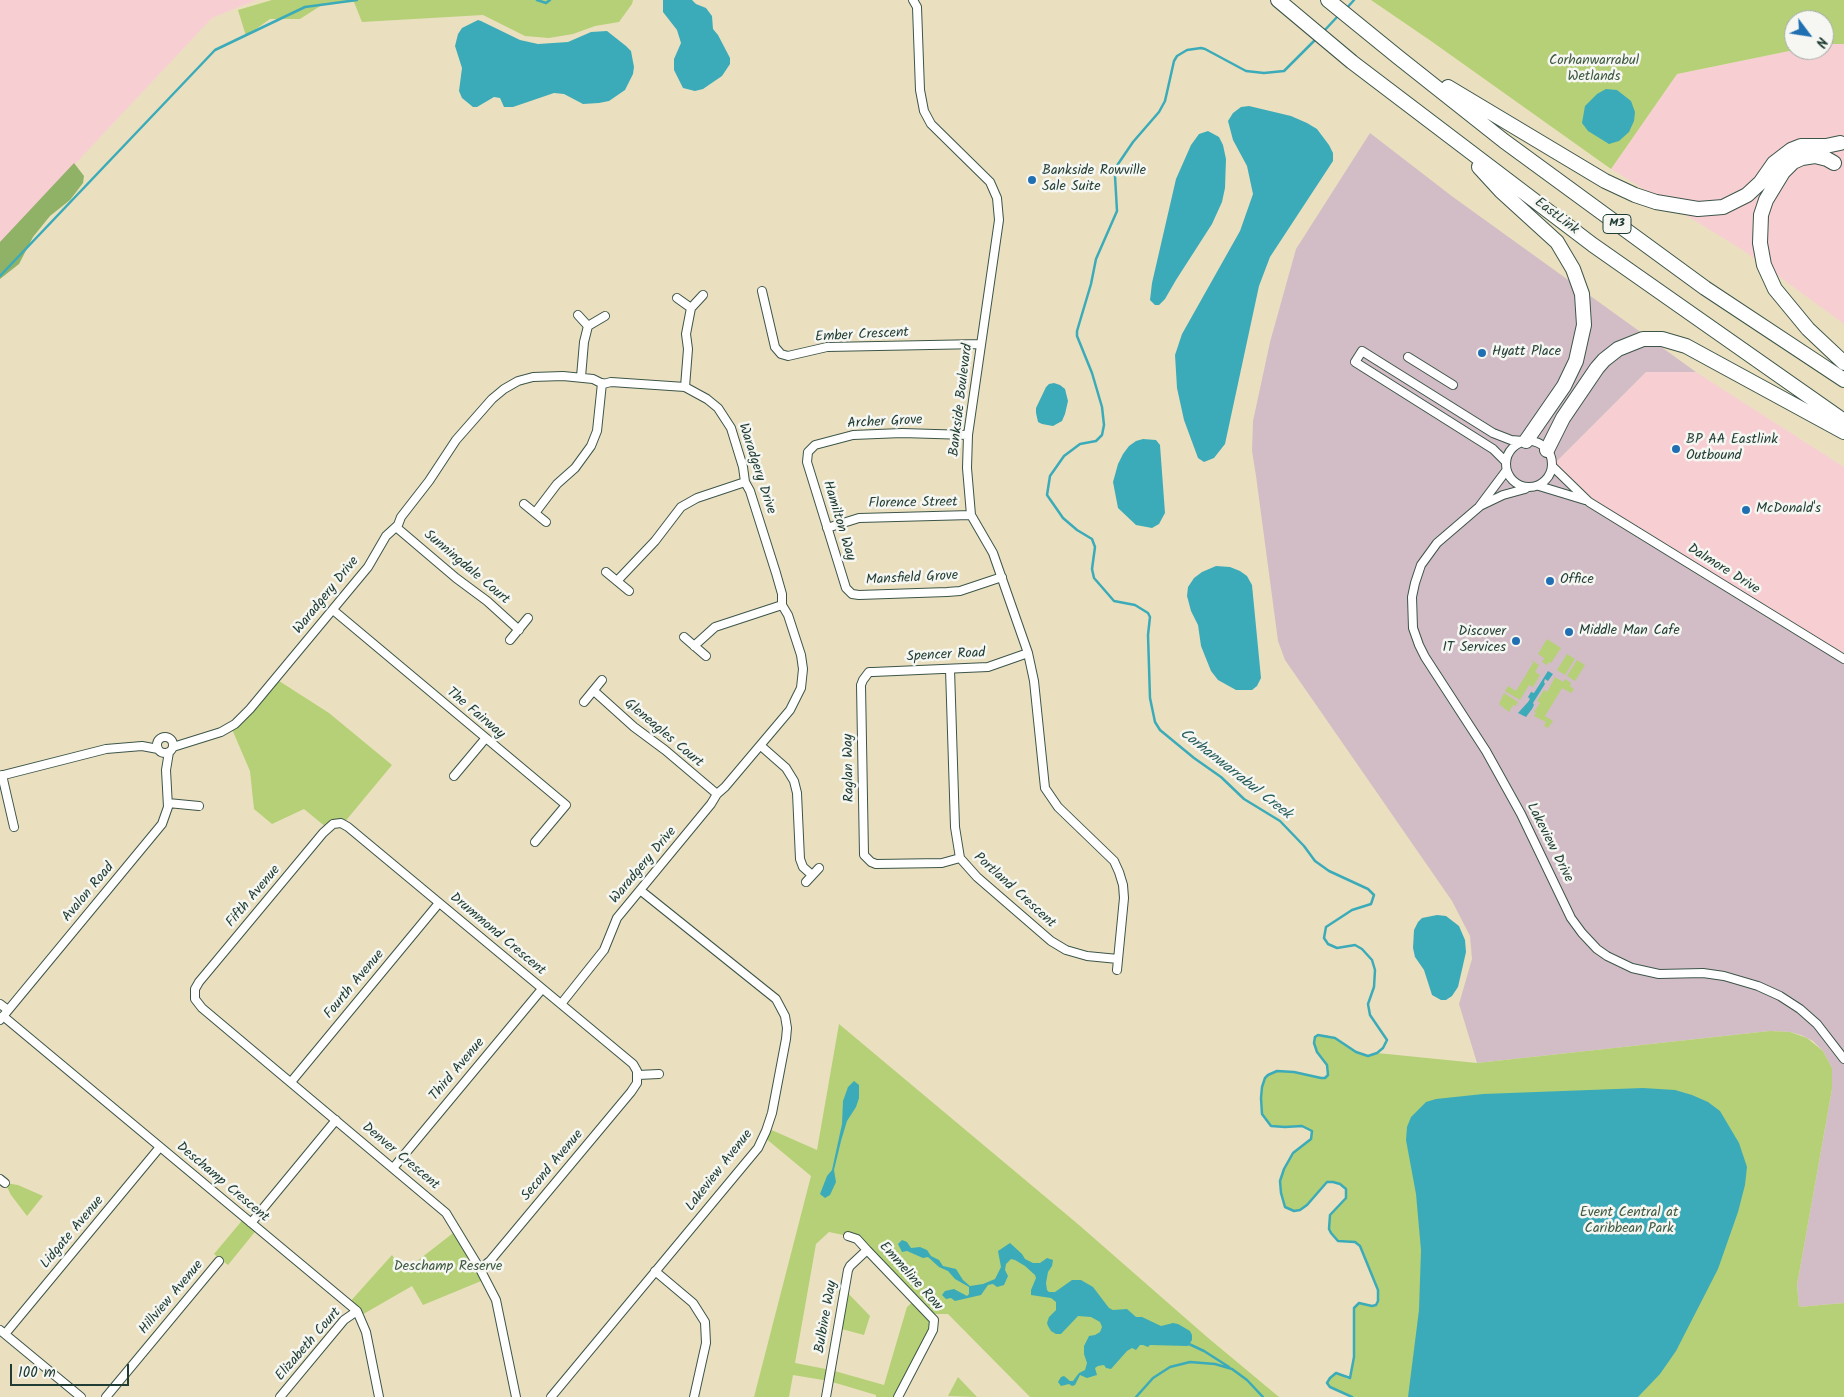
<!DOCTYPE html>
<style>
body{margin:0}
#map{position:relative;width:1844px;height:1397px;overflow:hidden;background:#eae0bf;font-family:Kalam,sans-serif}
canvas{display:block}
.north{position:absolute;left:1784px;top:10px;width:50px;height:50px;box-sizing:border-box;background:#f6f6f2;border:1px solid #a0aca6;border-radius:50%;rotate:121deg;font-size:14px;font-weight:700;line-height:20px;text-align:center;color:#1f3d34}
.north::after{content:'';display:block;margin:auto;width:18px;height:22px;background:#1f6fb2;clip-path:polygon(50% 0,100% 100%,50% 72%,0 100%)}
.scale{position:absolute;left:10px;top:1364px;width:119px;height:22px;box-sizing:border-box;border:2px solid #1f3d34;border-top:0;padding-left:6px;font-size:15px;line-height:18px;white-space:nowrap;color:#1f3d34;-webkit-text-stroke:4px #f6f6f2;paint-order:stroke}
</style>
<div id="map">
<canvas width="1844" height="1397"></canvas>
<div class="north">N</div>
<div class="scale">100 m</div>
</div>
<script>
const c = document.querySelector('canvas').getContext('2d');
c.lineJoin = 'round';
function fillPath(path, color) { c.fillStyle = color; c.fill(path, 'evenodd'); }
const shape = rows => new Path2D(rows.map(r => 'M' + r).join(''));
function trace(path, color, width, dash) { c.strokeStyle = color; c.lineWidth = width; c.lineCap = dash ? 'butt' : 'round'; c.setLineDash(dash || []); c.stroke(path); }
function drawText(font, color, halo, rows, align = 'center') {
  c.font = font + ' Kalam,sans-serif'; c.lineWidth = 5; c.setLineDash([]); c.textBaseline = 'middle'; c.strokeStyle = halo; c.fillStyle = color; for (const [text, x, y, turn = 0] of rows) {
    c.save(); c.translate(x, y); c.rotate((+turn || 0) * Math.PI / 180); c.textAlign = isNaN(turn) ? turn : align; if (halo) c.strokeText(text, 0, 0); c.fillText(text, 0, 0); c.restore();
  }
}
const built = shape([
 [0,0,256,0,212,18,0,244],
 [1824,44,1844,44,1844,324,1744,251,1611,169,1677,74,1794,50,1824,50],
 [1646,372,1696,372,1844,467,1844,659,1589,502,1552,466]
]);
const industrial = shape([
 [1370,133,1453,197,1696,372,1646,372,1552,466,1589,502,1844,659,1844,1303,1799,1307,1797,1285,1832,1089,1832,1068,1823,1051,1813,1041,1801,1035,1790,1032,1770,1031,1477,1063,1459,1004,1472,959,1470,936,1452,901,1285,660,1278,641,1256,476,1252,451,1253,421,1270,342,1296,249]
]);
const green = shape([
 [272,0,633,0,632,4,619,22,595,26,573,34,549,38,525,36,483,15,362,22,354,2,325,3,300,19,270,19,246,36,238,10],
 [1371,0,1844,0,1844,44,1824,44,1824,20,1794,20,1794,50,1677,74,1611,169,1431,41],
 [1547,639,1561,648,1551,663,1549,662,1547,665,1542,662,1544,658,1538,654],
 [1567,654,1575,659,1565,675,1557,670],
 [1531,660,1539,665,1535,672,1540,675,1533,687,1529,685,1520,700,1505,691,1508,686,1516,691,1533,663],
 [1577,660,1585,665,1575,681,1567,676],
 [1555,677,1563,682,1565,679,1571,683,1570,686,1574,689,1571,693,1562,688,1545,716,1553,721,1548,728,1544,726,1546,722,1534,716,1536,713,1534,712,1540,703,1537,701,1544,690,1547,692],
 [276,679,329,713,392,765,343,824,327,828,304,809,272,824,254,809,250,771,231,727],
 [1504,693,1518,702,1516,706,1513,705,1509,712,1499,704],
 [839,1024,1079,1225,1207,1337,1279,1397,1030,1397,948,1314,930,1314,934,1322,898,1397,876,1397,876,1395,829,1381,793,1375,789,1397,754,1397,811,1176,764,1137,767,1128,817,1150],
 [829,1232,848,1236,867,1250,915,1300,907,1307,884,1385,831,1370,795,1363,816,1244],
 [1770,1031,1790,1032,1807,1038,1823,1051,1832,1068,1832,1089,1797,1285,1799,1307,1844,1303,1844,1397,1352,1397,1327,1385,1327,1383,1330,1378,1336,1373,1348,1379,1351,1376,1354,1357,1354,1308,1359,1303,1372,1306,1376,1304,1378,1301,1378,1289,1360,1246,1355,1242,1338,1241,1331,1233,1329,1229,1330,1215,1346,1198,1346,1189,1340,1184,1333,1182,1327,1182,1307,1205,1300,1210,1294,1211,1285,1207,1281,1193,1280,1181,1284,1169,1293,1153,1311,1139,1312,1131,1302,1126,1285,1127,1271,1126,1262,1114,1261,1098,1262,1087,1265,1078,1268,1075,1277,1071,1294,1072,1321,1078,1325,1078,1328,1075,1327,1065,1317,1052,1314,1043,1315,1037,1318,1035,1325,1035,1335,1038,1356,1052,1368,1056,1377,1053,1477,1063],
 [5,1183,18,1185,43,1196,27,1216,11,1195],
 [245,1217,258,1228,228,1265,214,1254],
 [457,1230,486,1279,423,1305,412,1286,360,1316,348,1304,392,1255,403,1272],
 [845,1290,870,1316,864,1335,838,1328],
 [958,1377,977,1397,948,1396]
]);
const forest = shape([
 [74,163,84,176,83,183,70,200,50,216,33,237,19,264,0,279,0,242]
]);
const water = shape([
 [663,0,692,0,696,4,706,8,712,16,713,29,718,35,730,58,730,64,722,76,703,89,695,91,683,88,674,70,674,59,681,43,677,30,663,12],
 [478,20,481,21,520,40,538,44,568,42,591,32,607,31,626,46,631,51,634,67,633,74,625,90,609,101,599,103,583,104,564,94,554,93,513,107,504,107,500,98,494,97,477,107,473,107,462,98,459,91,462,68,455,46,458,34,462,28],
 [1606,89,1617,90,1631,101,1635,112,1634,121,1629,132,1619,141,1609,144,1588,131,1582,123,1585,106,1597,94],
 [1249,106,1291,116,1307,123,1317,129,1329,145,1333,153,1333,161,1270,257,1259,286,1225,444,1214,458,1204,462,1198,458,1184,420,1177,388,1175,355,1182,334,1240,231,1253,194,1247,166,1233,140,1228,121,1233,113,1241,107],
 [1208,131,1219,137,1223,145,1226,159,1225,188,1222,202,1212,224,1176,280,1165,299,1159,305,1155,305,1150,300,1152,283,1176,179,1191,145,1199,134],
 [1054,383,1060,385,1065,389,1068,401,1065,414,1062,421,1053,426,1042,424,1038,422,1036,413,1036,408,1046,387,1049,384],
 [1143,439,1156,440,1160,445,1165,513,1159,524,1152,528,1136,525,1118,508,1113,482,1118,464,1123,454,1129,446,1136,441],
 [1216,566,1230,567,1240,571,1247,576,1252,585,1261,678,1257,686,1252,690,1236,690,1218,680,1211,671,1201,646,1198,625,1191,611,1187,596,1188,587,1194,578,1202,572],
 [1548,671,1553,674,1548,681,1545,679,1544,682,1545,684,1533,703,1534,705,1532,709,1526,717,1518,713,1528,702,1530,699,1528,697,1531,692,1534,693],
 [1437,915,1446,916,1459,926,1465,940,1466,952,1458,987,1452,996,1446,1000,1441,1000,1432,995,1424,970,1415,957,1413,948,1414,930,1418,922,1422,918],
 [854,1081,859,1085,859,1098,856,1107,847,1121,841,1141,834,1170,836,1182,830,1195,825,1198,820,1194,827,1176,832,1170,842,1124,843,1101,848,1087],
 [1643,1088,1675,1090,1692,1095,1708,1102,1720,1111,1739,1143,1747,1167,1745,1185,1738,1212,1718,1269,1676,1351,1660,1374,1638,1397,1408,1397,1419,1310,1421,1250,1416,1194,1406,1140,1407,1127,1411,1117,1426,1102,1436,1099,1483,1094],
 [902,1240,907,1242,911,1248,920,1247,927,1250,931,1256,939,1260,943,1266,956,1269,963,1280,970,1286,983,1284,995,1279,1001,1267,998,1251,1010,1243,1022,1254,1025,1259,1033,1263,1040,1263,1047,1258,1053,1260,1052,1266,1048,1272,1046,1283,1047,1290,1049,1292,1055,1292,1072,1280,1081,1280,1093,1287,1109,1308,1113,1310,1127,1309,1136,1317,1142,1317,1161,1326,1173,1323,1178,1324,1190,1331,1192,1335,1192,1340,1188,1346,1150,1345,1148,1347,1143,1345,1140,1345,1136,1350,1132,1348,1127,1351,1111,1369,1106,1368,1104,1365,1098,1366,1095,1368,1097,1375,1087,1378,1080,1375,1075,1385,1072,1386,1069,1384,1061,1386,1058,1382,1061,1377,1064,1376,1070,1381,1073,1381,1079,1373,1085,1370,1087,1363,1084,1354,1084,1346,1089,1336,1095,1335,1100,1332,1102,1327,1100,1322,1091,1317,1078,1316,1061,1334,1056,1334,1051,1331,1048,1326,1047,1323,1049,1317,1056,1310,1056,1302,1051,1298,1031,1295,1031,1290,1036,1278,1035,1275,1025,1266,1015,1260,1011,1259,1006,1264,1005,1270,1008,1276,1004,1285,997,1287,993,1284,988,1285,981,1295,955,1301,951,1298,946,1299,942,1295,945,1291,954,1289,967,1296,969,1294,969,1287,955,1279,948,1271,939,1267,928,1257,923,1258,907,1251,902,1252,898,1244]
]);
const stream = shape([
 [537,0,546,3,550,0],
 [1346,9,1354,0],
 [1323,32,1338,16],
 [1316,39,1284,71,1264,73,1246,71,1205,49,1201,48,1187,50,1177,56,1174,61,1165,101,1159,112,1133,142,1116,167,1115,176,1117,211,1096,259,1091,284,1077,331,1077,336,1092,373,1102,407,1104,425,1102,435,1096,441,1080,444,1064,456,1050,476,1047,495,1063,518,1077,530,1092,539,1095,547,1092,569,1094,578,1114,601,1135,605,1148,613,1150,617,1148,635,1150,698,1155,722,1160,730,1194,758,1221,777,1244,799,1280,821,1304,846,1315,861,1329,871,1368,889,1374,895,1371,904,1352,910,1326,927,1324,938,1328,944,1337,948,1355,945,1362,949,1372,960,1375,970,1374,987,1368,1004,1370,1015,1387,1040,1383,1048,1377,1053,1368,1056,1356,1052,1335,1038,1318,1035,1315,1037,1314,1043,1317,1052,1327,1065,1328,1075,1325,1078,1321,1078,1294,1072,1277,1071,1268,1075,1265,1078,1262,1087,1261,1098,1262,1114,1271,1126,1285,1127,1302,1126,1312,1131,1311,1139,1293,1153,1284,1169,1280,1181,1281,1193,1285,1207,1294,1211,1300,1210,1307,1205,1327,1182,1333,1182,1340,1184,1346,1189,1346,1198,1330,1215,1329,1229,1331,1233,1338,1241,1355,1242,1360,1246,1378,1290,1378,1301,1376,1305,1372,1306,1359,1303,1354,1308,1354,1357,1350,1378,1336,1373,1330,1378,1327,1383,1330,1387,1352,1397],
 [0,276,215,50,305,7,357,0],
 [1189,1344,1204,1351,1229,1367],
 [1136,1397,1153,1378,1170,1367,1190,1362,1215,1364,1232,1369,1247,1380,1263,1397]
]);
const street = shape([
 [913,0,917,7,920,90,924,111,931,124,990,182,997,198,999,220,968,435,967,468,971,515,993,553,1028,653,1034,681,1045,788,1058,807,1114,861,1119,872,1123,885,1124,898,1117,970],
 [762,291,775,347,781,354,788,356,827,347,981,344],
 [677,298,691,308,703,295],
 [578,315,588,326,605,316],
 [1408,357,1453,385],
 [581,377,584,342,588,326],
 [685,387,688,349,686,334,691,308],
 [968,435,902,433,853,435,815,445,808,452,807,462,846,588,852,594,859,595,947,592,960,591,1002,577],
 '1506 464a23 23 0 1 1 46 0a23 23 0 1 1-46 0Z',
 [1505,461,1493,449,1355,362,1362,351,1493,433,1511,440,1523,441],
 [1552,466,1589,502,1844,659],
 [1506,471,1479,507,1437,543,1421,565,1415,583,1412,597,1413,628,1419,645,1425,657,1486,751,1521,814,1571,918,1582,933,1597,949,1607,956,1632,968,1659,974,1703,973,1724,976,1758,986,1780,996,1800,1009,1817,1024,1844,1059],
 [1539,486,1585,500],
 [524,504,546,522],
 [1480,506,1503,495,1525,489],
 [535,513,557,484,575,468,591,446,597,431,602,383],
 [396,527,456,578,487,601,519,630],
 [827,528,859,518,971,515],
 [606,572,629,591],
 [617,581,655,541,681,507,697,498,745,482],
 [333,610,566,805,535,842],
 [684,637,706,656],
 [510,640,528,618],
 [694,646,715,627,782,605],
 [950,669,955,827,960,858,977,877,1051,941,1066,950,1087,956,1118,959],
 [594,691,634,727,665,750,717,794],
 [584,702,602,680],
 '157 745a8 8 0 1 1 16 0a8 8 0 1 1-16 0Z',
 [761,746,786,768,794,781,797,793,800,859,803,867,812,875],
 [173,747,221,732,235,724,250,709,368,567,386,536,398,525,401,517,429,481,456,440,492,399,504,389,518,381,533,377,563,376,593,379,603,384,611,382,685,387,707,399,718,408,731,428,743,467,745,482,750,491,776,573,782,594,782,605,788,615,801,655,803,669,801,688,790,710,725,787,717,794,711,804,617,918,604,950,561,1004],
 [2,775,14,827],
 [0,776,106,749,142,746,158,749],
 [454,776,485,739],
 [168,803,199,806],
 [960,858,942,863,876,864,871,862,864,855,861,685,863,680,869,672,873,672,988,667,1028,653],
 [806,882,819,868],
 [0,1004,8,1010],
 [3,1016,357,1311,366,1332,379,1397],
 [0,1020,162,824,168,807,166,770,169,752],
 [638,1075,659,1074],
 [291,1082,439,903],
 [394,1167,542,989],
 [0,1179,5,1183],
 [251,1223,336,1120],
 [848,1236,857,1239,867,1250,934,1320,933,1330,898,1397],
 [480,1269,490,1261,631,1092,637,1083,637,1071,633,1064,348,827,341,823,333,824,323,833,199,982,195,989,195,999,202,1008,446,1213,480,1269,496,1300,516,1397],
 [655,1271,693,1303,705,1322,706,1343,694,1397],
 [0,1330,81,1397],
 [5,1334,160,1147],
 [106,1397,219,1261],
 [280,1397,344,1320,357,1311],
 [551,1397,758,1148,766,1131,772,1113,786,1039,787,1028,785,1016,776,999,640,890],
 [826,1397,848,1270,850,1266,867,1250]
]);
const highway = shape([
 [1278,0,1352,62,1593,245,1844,421],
 [1328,0,1398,57,1504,141,1705,288,1844,380],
 [1448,87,1605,181,1635,195,1656,202,1698,209,1723,207,1747,195,1760,183,1774,163,1791,150,1801,146,1826,146,1840,143],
 [1834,163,1827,159,1815,156,1802,158,1793,162,1783,172,1766,200,1761,215,1760,243,1764,265,1775,289,1808,329,1844,363],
 [1479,167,1501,191,1557,242,1573,269,1582,294,1584,325,1576,361,1564,386,1526,441],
 [1547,450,1563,418,1597,368,1604,360,1618,349,1643,339,1662,339,1686,346,1844,432]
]);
const markers = [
 [1032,180,5,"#1f6fb2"],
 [1482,353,5,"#1f6fb2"],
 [1676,449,5,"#1f6fb2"],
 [1746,510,5,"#1f6fb2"],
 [1550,581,5,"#1f6fb2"],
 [1569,632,5,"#1f6fb2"],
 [1516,641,5,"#1f6fb2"]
];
const shields = [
 [1617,224,28]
];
const shieldNames = [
 ["M3",1617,224]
];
const parkNames = [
 ["Corhanwarrabul",1594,62],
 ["Wetlands",1594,78],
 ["Event Central at",1629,1214],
 ["Caribbean Park",1629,1230],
 ["Deschamp Reserve",448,1268]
];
const poiNames = [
 ["Bankside Rowville",1042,172],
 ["Sale Suite",1042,188],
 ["Hyatt Place",1492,353],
 ["BP AA Eastlink",1686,441],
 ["Outbound",1686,457],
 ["McDonald's",1756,510],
 ["Office",1560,581],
 ["Middle Man Cafe",1579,632],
 ["Discover",1506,633,"right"],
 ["IT Services",1506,649,"right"]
];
const streetNames = [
 ["EastLink",1556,217,37],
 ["Ember Crescent",862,336,-3],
 ["Bankside Boulevard",962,400,-83],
 ["Archer Grove",885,423,-3],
 ["Waradgery Drive",756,469,72],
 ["Florence Street",913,504,-1],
 ["Hamilton Way",838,521,73],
 ["Sunningdale Court",466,568,40],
 ["Dalmore Drive",1723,570,32],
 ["Mansfield Grove",912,579,-3],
 ["Waradgery Drive",327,596,-51],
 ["Spencer Road",946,656,-3],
 ["The Fairway",475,714,40],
 ["Gleneagles Court",663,734,40],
 ["Raglan Way",850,768,-91],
 ["Lakeview Drive",1549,843,63],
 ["Waradgery Drive",644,866,-50],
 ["Portland Crescent",1014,891,42],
 ["Avalon Road",89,893,-50],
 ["Fifth Avenue",254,897,-50],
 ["Drummond Crescent",497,935,40],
 ["Fourth Avenue",355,985,-50],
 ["Third Avenue",458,1070,-50],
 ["Denver Crescent",400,1157,40],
 ["Second Avenue",553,1166,-50],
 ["Lakeview Avenue",720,1171,-52],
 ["Deschamp Crescent",222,1183,40],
 ["Lidgate Avenue",73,1233,-50],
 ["Emmeline Row",910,1277,48],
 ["Hillview Avenue",172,1298,-50],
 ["Bulbine Way",827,1317,-80],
 ["Elizabeth Court",309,1345,-49]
];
const waterNames = [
 ["Corhanwarrabul Creek",1235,775,38]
];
fillPath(built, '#f7cfd3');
fillPath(industrial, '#d2bdc7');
fillPath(green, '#b5d076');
fillPath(forest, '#90b267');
fillPath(water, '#3cabb9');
trace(stream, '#3cabb9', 2.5);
trace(street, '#3d5549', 10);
trace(highway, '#3d5549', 16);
trace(street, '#fff', 8);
trace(highway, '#fff', 14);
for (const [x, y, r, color] of markers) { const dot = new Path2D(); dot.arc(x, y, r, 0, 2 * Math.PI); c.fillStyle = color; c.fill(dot); trace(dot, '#f6f6f2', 2); }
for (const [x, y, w] of shields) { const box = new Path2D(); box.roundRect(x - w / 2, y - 9.5, w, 19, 4); c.fillStyle = '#f6f6f2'; c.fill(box); trace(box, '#1f3d34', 1); }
drawText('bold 12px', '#1f3d34', null, shieldNames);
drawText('14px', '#3d5a41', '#f6f6f2', parkNames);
drawText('14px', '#1f3d34', '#f6f6f2', poiNames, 'left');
drawText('14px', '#1f3d34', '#f6f6f2', streetNames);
drawText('italic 15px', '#285e5c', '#f6f6f2', waterNames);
</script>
